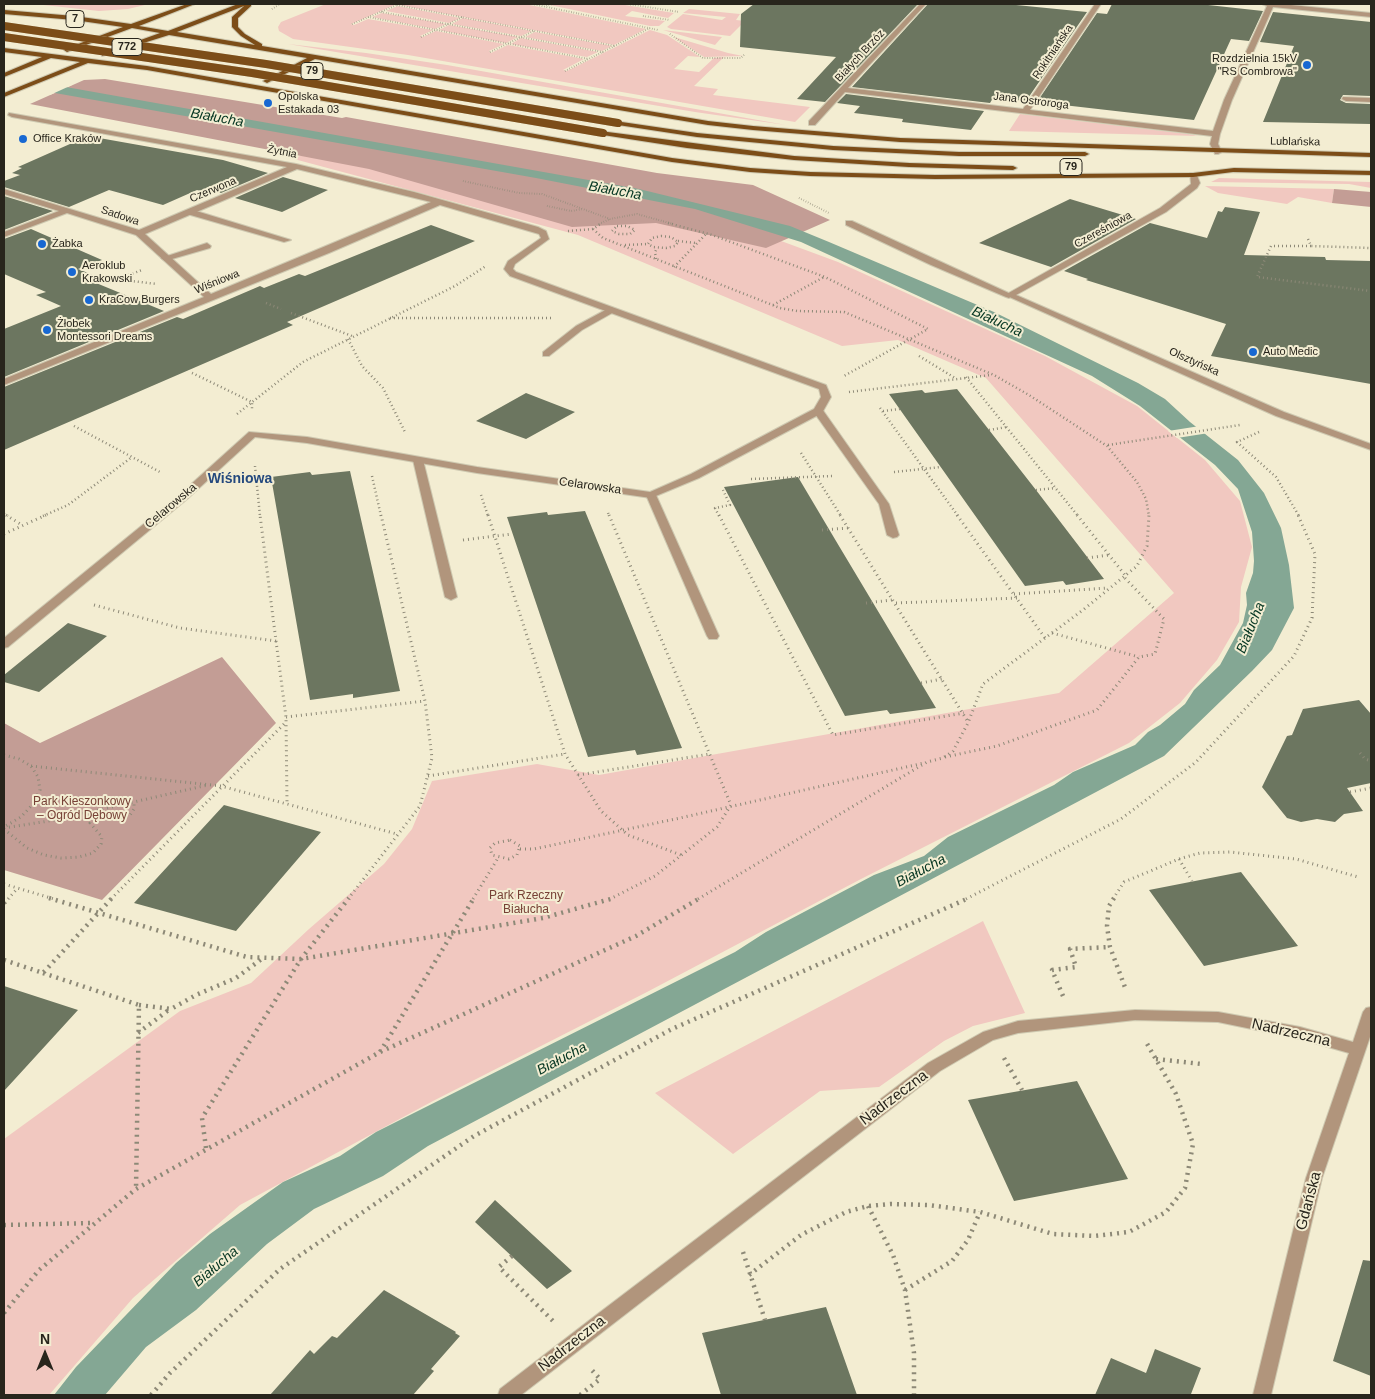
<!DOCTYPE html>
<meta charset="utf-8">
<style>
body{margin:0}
#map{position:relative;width:1375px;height:1399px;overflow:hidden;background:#f3edd2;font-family:Helvetica,sans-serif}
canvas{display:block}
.frame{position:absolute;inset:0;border:5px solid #28251c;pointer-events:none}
.north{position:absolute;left:20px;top:1329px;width:50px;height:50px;-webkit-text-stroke:4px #f3edd2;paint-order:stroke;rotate:0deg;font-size:14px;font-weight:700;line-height:20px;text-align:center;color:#28251c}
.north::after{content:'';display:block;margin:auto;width:18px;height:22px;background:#28251c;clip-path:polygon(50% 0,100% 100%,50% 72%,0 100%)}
</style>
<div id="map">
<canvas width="1375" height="1399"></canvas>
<div class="frame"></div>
<div class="north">N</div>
</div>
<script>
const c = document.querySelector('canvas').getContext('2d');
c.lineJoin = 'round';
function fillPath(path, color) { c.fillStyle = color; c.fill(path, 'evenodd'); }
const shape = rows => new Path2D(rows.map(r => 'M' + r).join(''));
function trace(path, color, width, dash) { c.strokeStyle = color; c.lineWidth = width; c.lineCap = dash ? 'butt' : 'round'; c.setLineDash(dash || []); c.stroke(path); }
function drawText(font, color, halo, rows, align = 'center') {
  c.font = font + ' Helvetica,sans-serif'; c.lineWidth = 4; c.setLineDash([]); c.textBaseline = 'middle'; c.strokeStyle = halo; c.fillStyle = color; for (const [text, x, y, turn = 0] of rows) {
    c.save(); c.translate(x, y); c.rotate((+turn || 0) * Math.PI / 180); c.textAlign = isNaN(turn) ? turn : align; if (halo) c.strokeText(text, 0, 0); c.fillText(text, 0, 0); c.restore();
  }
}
const green = shape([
 [34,4,149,4,128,9,99,11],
 [326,4,397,4,351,24,354,25,368,19,433,30,420,36,423,37,436,31,504,44,489,51,491,53,508,45,584,59,563,70,567,71,650,30,667,35,700,57,688,56,674,69,699,72,714,58,724,57,694,86,718,89,713,95,810,107,795,122,408,55,293,39,279,31,278,27,281,22],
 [402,4,525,4,646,29,614,45,399,5],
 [557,4,619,4,674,13,668,18,632,11,625,16,665,21,659,26,650,26,550,5],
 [398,6,460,18,449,23,386,11],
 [689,9,740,14,736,20,745,21,730,36,671,29,667,27,683,14,722,20,726,17,683,13],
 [382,13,446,24,435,29,372,17],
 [463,18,532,31,521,36,452,24],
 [449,25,518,37,506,43,439,30],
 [663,30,722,37,715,45],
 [535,32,612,46,602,51,525,37],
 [674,37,728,53,743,56,704,57],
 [521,38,598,52,587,57,511,44],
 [288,44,366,53,447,65,786,125,695,112],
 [1020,114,1188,134,1198,136,1009,131],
 [315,148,773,238,838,262,1045,356,1137,406,1205,460,1240,501,1252,547,1241,587,1239,622,1217,660,1180,703,1129,743,861,879,647,992,433,1101,240,1205,133,1298,49,1395,4,1395,4,1139,180,1011,251,983,309,929,384,864,412,829,432,781,537,764,599,775,1059,693,1174,593,986,378,898,340,842,346,578,235,294,159],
 [1219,178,1371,182,1371,188,1349,184,1211,182],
 [1205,186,1334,189,1332,203,1298,197,1287,204,1218,193],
 [983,921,1025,1013,973,1026,944,1041,879,1087,820,1091,733,1154,655,1093]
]);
const forest = shape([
 [105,79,342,118,346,117,657,173,753,185,830,220,766,248,656,223,572,227,369,169,30,104,84,80],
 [1334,189,1371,192,1371,207,1332,203],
 [222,657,276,723,102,900,4,870,4,723,40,743]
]);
const water = shape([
 [4,76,639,189,790,226,829,242,994,312,1138,383,1165,399,1190,422,1238,460,1264,493,1281,528,1289,565,1294,608,1272,650,1252,671,1164,756,428,1146,383,1176,314,1209,267,1244,196,1310,146,1347,105,1395,54,1395,76,1367,176,1263,210,1234,283,1182,340,1156,376,1132,735,952,766,932,874,875,924,856,948,837,1054,785,1073,772,1135,745,1148,732,1160,725,1185,704,1194,690,1220,665,1243,623,1247,605,1246,593,1253,573,1254,561,1252,532,1238,489,1215,465,1140,406,1092,376,801,242,695,209,536,178,4,84]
]);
const pier = shape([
 [4,73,72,85,50,95,4,87],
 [1200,426,1209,433,1177,438,1168,431]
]);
const building = shape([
 [754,4,918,4,825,102,797,99,836,57,740,47,741,14],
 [928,4,1006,4,1087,12,1026,101,993,98,990,103,852,87],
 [1112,4,1199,4,1263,11,1249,41,1231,39,1194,120,1037,102,1097,13,1107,14],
 [1273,12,1371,22,1371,96,1343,95,1340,100,1346,103,1371,104,1371,124,1263,122,1294,46,1260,42],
 [846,94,984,111,971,130,902,122,903,119,854,113,860,106,837,103],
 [88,136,223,160,268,173,221,193,210,190,205,192,197,190,163,205,109,190,69,207,4,187,4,181,20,175,12,173,22,168,18,167],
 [283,177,328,190,282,212,235,198],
 [4,196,53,211,4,230],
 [1070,199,1136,219,1051,267,979,243],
 [1225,207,1260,212,1244,255,1325,257,1326,260,1371,261,1371,384,1211,356,1226,324,1086,280,1088,279,1064,271,1150,223,1207,238,1218,211,1222,212],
 [431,225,475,241,287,322,293,325,4,450,4,387,177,317,183,319,260,286,264,288,299,274,305,276],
 [31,229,102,260,78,269,93,275,84,278,164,311,4,377,4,329,61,306,36,295,46,292,4,274,4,239],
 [957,389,1036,490,1104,579,1066,585,1063,581,1025,586,889,394,922,390,925,393],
 [526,393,575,412,526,439,476,421],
 [350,471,400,691,353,698,353,694,310,700,271,477,310,472,312,475],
 [798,477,836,541,936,708,890,714,887,710,845,716,724,487],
 [585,511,682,748,637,755,635,750,588,757,507,517,547,512,548,515],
 [68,623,107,636,39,692,4,682,4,675],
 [1359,700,1371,714,1371,783,1347,788,1363,811,1344,814,1335,822,1317,819,1301,822,1287,818,1262,787,1287,736,1292,735,1303,709],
 [224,805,321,832,236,931,134,903],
 [1241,872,1298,946,1204,966,1149,890],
 [4,986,78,1010,4,1091],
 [1077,1081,1128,1179,1014,1201,968,1100],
 [495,1200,572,1271,547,1289,475,1222],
 [1363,1260,1371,1261,1371,1376,1333,1361],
 [384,1290,456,1332,455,1333,460,1336,431,1369,434,1371,413,1395,270,1395,310,1350,314,1354,332,1336,337,1338],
 [826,1307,857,1395,721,1395,702,1333],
 [1155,1349,1201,1368,1191,1394,1195,1395,1095,1395,1111,1358,1146,1373]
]);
const pathFar3 = shape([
 [532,4,658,30],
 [628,4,679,12],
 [397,5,615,46],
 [546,5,553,4],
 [272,9,280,4],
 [381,12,603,52],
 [643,16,670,20],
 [368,17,589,59],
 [352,24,397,5],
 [670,34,703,58,741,58,745,54],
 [421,37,463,17],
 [490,52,534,31],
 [565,71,650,28],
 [463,181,519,193,542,194,610,219,637,214,673,224],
 [799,198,829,213],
 [547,206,571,211,583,209],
 [599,224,610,219]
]);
const pathFar2 = shape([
 [668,223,712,235,825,277,928,329,844,376],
 [617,226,627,226,635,230,630,234,619,234,612,231,617,226],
 [593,229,603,238,780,308,797,311,844,312,994,375,1029,395,1107,446,1137,482,1146,499,1149,516],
 [568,231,593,229,602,223],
 [661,236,671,237,678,242,675,246,666,248,653,247,648,244,652,238,661,236],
 [1308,239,1311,246,1371,248],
 [678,241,696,243],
 [625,245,648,244],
 [1311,246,1271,246,1257,277,1371,291],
 [656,259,655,252,657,248],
 [674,267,706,234],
 [106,278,157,284],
 [110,282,142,270],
 [266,303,281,309],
 [773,305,824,277],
 [291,313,352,336],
 [390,318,551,318],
 [348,339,362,366,383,388,405,432],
 [919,356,955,378],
 [192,373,252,402,252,410],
 [966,377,1078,516],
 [849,392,991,375],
 [880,408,958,516],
 [883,411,900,409],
 [237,414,303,362,455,286,486,266],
 [74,426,160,472],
 [989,430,1007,427],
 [1259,432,1237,442,1276,477,1299,516],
 [1108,445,1240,425],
 [801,453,841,516],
 [255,466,260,516],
 [894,472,941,467],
 [372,476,381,516],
 [751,479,833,476],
 [1036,490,1056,488],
 [481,495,488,516],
 [608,513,609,516],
 [4,514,8,516],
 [43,516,68,505,132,457],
 [719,516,715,508,730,505,723,490]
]);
const pathFar1 = shape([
 [6,515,22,525],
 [488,515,565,754,601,811,628,835,681,855],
 [609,515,731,805,717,827,655,876,610,899],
 [719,515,833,735,964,713],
 [840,515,968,722],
 [957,515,1045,638],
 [1077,515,1125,575],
 [822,530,848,528],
 [4,534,46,515],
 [463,540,512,534],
 [1087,558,1109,555],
 [1014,594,1108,588],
 [866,603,892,600],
 [896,603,1017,598],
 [94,605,180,628,276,641,260,515],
 [1052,633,1139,657],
 [276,641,286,717,287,803],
 [921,683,942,679],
 [286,717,425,701],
 [1360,753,1365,759,1371,761],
 [4,755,19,759,31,766,38,777,40,790,33,804,21,817,4,827],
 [945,757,997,746,1097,710,1139,657,1155,654,1164,619,1123,576],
 [31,766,221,786,397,834],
 [578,775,710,754],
 [428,776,565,754],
 [1350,792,1371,788],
 [4,828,55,820,208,785],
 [4,829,27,848,44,855,61,858,79,857,93,853,101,844,102,837,90,823,96,818,108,815,117,819,130,815,134,809,134,802],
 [510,840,520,846,517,855,509,859,492,855,490,848,495,843,510,840],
 [520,849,534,849,680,818,924,763],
 [1179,859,1192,881],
 [4,884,54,899],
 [8,899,17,889],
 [111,899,285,723],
 [348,899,420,806,432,758,425,701,381,515],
 [473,899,498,858],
 [698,899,927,762,943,758,953,751,968,723,983,684,1083,610,1137,566,1147,546,1149,515],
 [966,899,1121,819,1196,762,1294,656,1312,618,1315,554,1298,515],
 [1113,899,1124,882,1179,859,1200,853,1230,852,1296,859,1358,877]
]);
const path = shape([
 [49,898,247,957,301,959,543,918,614,898],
 [1114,898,1109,906,1107,926,1110,947,1126,990],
 [4,903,9,898],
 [4,960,43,973,112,898],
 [43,973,139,1005,136,1189],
 [1063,996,1052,970,1076,967,1070,949,1110,947],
 [139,1005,171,1009,196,995,236,978,263,958],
 [138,1033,170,1009],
 [380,1052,474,898],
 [1004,1058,1022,1090],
 [1156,1059,1201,1064],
 [206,1148,202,1118,301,959,349,898],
 [868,1206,893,1255,905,1290,914,1353,914,1395],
 [4,1225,93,1223],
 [743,1252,765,1320],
 [512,1256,499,1267,554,1322],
 [749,1275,801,1235,846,1212,868,1206,891,1204,929,1205,980,1212,1053,1234,1094,1236,1129,1232,1166,1212,1185,1188,1193,1144,1176,1094,1146,1042],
 [905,1290,952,1261,968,1240,980,1212],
 [4,1313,39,1270,136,1189,380,1052,636,936,700,898],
 [151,1395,170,1373,280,1269,474,1136,672,1029,969,898],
 [580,1395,600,1379,589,1367]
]);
const lane = shape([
 [187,210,193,210,291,240,284,242,187,214,187,210],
 [846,221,852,221,1013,295,1009,298,1006,297,931,265,846,225,846,221],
 [207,243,211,246,210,248,165,261,161,258,207,243],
 [611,307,616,310,614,312,582,330,549,356,543,356,543,352,576,326,611,307],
 [818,408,822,409,889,504,899,535,897,537,893,538,887,535,879,504,813,411,818,408],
 [418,457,423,460,457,597,451,600,445,597,413,460,418,457],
 [651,492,656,495,719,636,717,639,709,639,707,636,646,495,651,492]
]);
const street = shape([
 [920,4,926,4,848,88,1023,109,1095,4,1101,4,1030,110,1213,131,1224,100,1267,6,1262,4,1281,4,1371,13,1371,17,1273,7,1232,100,1220,134,1218,144,1222,152,1218,154,1215,154,1210,144,1212,136,845,92,815,125,809,125,809,121,920,4],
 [1343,97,1371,98,1371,102,1346,101,1342,99,1343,97],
 [9,113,296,164,414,192,538,227,546,231,549,239,515,264,513,269,516,272,826,385,831,397,822,413,699,478,651,498,477,473,307,443,255,437,186,500,8,647,4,648,4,638,178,496,249,432,307,437,477,467,650,492,691,474,814,409,821,397,819,389,510,276,504,269,508,261,541,238,539,234,440,205,329,253,4,385,4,379,204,297,136,235,67,213,4,237,4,232,59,211,4,194,4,189,139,230,287,167,12,117,8,115,9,113],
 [297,169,431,202,211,294,145,234,297,169],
 [1190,173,1196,173,1200,183,1197,188,1166,212,1016,295,1284,412,1371,444,1371,450,1276,416,1005,295,1160,208,1191,184,1190,173],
 [1371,1007,1371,1034,1322,1178,1271,1395,1253,1395,1306,1178,1349,1053,1300,1039,1218,1022,1135,1020,1018,1033,993,1040,940,1071,521,1395,498,1395,500,1389,595,1316,928,1063,983,1032,1018,1021,1135,1010,1218,1012,1300,1027,1353,1042,1363,1012,1366,1008,1371,1007]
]);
const primary = shape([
 [187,4,195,4,139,26,168,31,238,4,251,4,251,6,238,18,238,27,245,34,262,44,262,46,708,121,753,126,900,138,1371,153,1371,157,900,142,753,130,708,125,315,59,267,83,263,81,265,80,307,58,169,35,102,56,102,54,160,33,132,28,67,52,64,50,65,49,123,27,74,20,4,14,4,10,74,16,131,24,187,4],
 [244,6,232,17,232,27,241,36,255,45,177,32,244,6],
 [4,48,147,66,672,158,750,168,810,172,935,175,1193,173,1234,168,1371,171,1371,175,1233,172,1193,177,935,179,810,176,750,172,672,162,147,70,88,63,4,97,4,93,80,62,51,58,4,77,4,73,42,57,4,52,4,48],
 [615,121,697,133,833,146,959,152,1085,152,1089,154,1085,156,959,156,833,150,697,137,618,125,614,123,615,121],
 [600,131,794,156,909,163,1013,166,1017,168,1013,170,909,167,794,160,687,148,603,135,599,133,600,131]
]);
const primaryBridge = shape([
 [4,26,266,64,618,123],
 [4,37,252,73,603,133]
]);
const markers = [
 [1307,65,5,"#1868d2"],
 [268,103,5,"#1868d2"],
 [23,139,5,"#1868d2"],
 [42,244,5,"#1868d2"],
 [72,272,5,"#1868d2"],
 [89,300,5,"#1868d2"],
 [47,330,5,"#1868d2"],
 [1253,352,5,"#1868d2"]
];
const shields = [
 [75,19,18],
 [127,47,30],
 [312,71,22],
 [1071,167,22]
];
const shieldNames = [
 ["7",75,19],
 ["772",127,47],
 ["79",312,71],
 ["79",1071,167]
];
const farStreetnames = [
 ["Rokitniańska",1053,52,-56],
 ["Białych Brzóz",860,56,-47],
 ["Jana Ostroroga",1031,101,7],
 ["Lublańska",1295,142,1],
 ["Żytnia",282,152,11],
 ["Czerwona",213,190,-23],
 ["Sadowa",120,216,19],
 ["Czereśniowa",1103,230,-29],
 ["Wiśniowa",217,282,-22],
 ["Olsztyńska",1194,362,24]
];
const farPoinames = [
 ["Rozdzielnia 15kV",1297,59,"right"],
 ["\"RS Combrowa\"",1297,72,"right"],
 ["Opolska",278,97],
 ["Estakada 03",278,110],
 ["Office Kraków",33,139],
 ["Żabka",52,244],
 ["Aeroklub",82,266],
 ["Krakowski",82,279],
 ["KraCow Burgers",99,300],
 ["Żłobek",57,324],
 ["Montessori Dreams",57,337],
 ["Auto Medic",1263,352]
];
const streetNames = [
 ["Celarowska",590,486,8],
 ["Celarowska",171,506,-40]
];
const parkNames = [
 ["Park Kieszonkowy",82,802],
 ["– Ogród Dębowy",82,816],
 ["Park Rzeczny",526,896],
 ["Białucha",526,910]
];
const waterNames = [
 ["Białucha",217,118,10],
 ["Białucha",615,191,10],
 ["Białucha",997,322,25],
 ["Białucha",1251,628,-68],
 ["Białucha",921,871,-28],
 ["Białucha",562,1059,-28],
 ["Białucha",216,1267,-40]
];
const neighbourhoodNames = [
 ["Wiśniowa",240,479]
];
const nearStreetnames = [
 ["Nadrzeczna",1291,1033,13],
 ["Nadrzeczna",894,1098,-37],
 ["Gdańska",1309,1201,-75],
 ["Nadrzeczna",572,1344,-38]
];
fillPath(green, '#f1c8c0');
fillPath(forest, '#c39d95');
fillPath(water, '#84a794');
fillPath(pier, '#f3edd2');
fillPath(building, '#6c7660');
trace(lane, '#cec9b1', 2);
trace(street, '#cec9b1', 2);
trace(primary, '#cec9b1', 2);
trace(pathFar3, '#8d8977', 2, [0.5, 2]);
trace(pathFar2, '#8d8977', 2.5, [1, 3]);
trace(pathFar1, '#8d8977', 3, [1, 4]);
trace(path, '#8d8977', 4.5, [2, 5]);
fillPath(lane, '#b1957c');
fillPath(street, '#b1957c');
fillPath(primary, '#7c4d18');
trace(primaryBridge, '#cec9b1', 8, []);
trace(primaryBridge, '#7c4d18', 8);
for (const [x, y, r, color] of markers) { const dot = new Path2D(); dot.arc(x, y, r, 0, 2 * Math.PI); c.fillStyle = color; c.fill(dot); trace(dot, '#f3edd2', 2); }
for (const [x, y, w] of shields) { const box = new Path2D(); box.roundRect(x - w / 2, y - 8.5, w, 17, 4); c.fillStyle = '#f3edd2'; c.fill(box); trace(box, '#28251c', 1); }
drawText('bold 11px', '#28251c', null, shieldNames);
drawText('11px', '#28251c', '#f3edd2', farStreetnames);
drawText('11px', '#28251c', '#f3edd2', farPoinames, 'left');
drawText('12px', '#28251c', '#f3edd2', streetNames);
drawText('12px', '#774136', '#f3edd2', parkNames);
drawText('italic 14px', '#043521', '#f3edd2', waterNames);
drawText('bold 14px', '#24497e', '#f3edd2', neighbourhoodNames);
drawText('15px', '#28251c', '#f3edd2', nearStreetnames);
</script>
